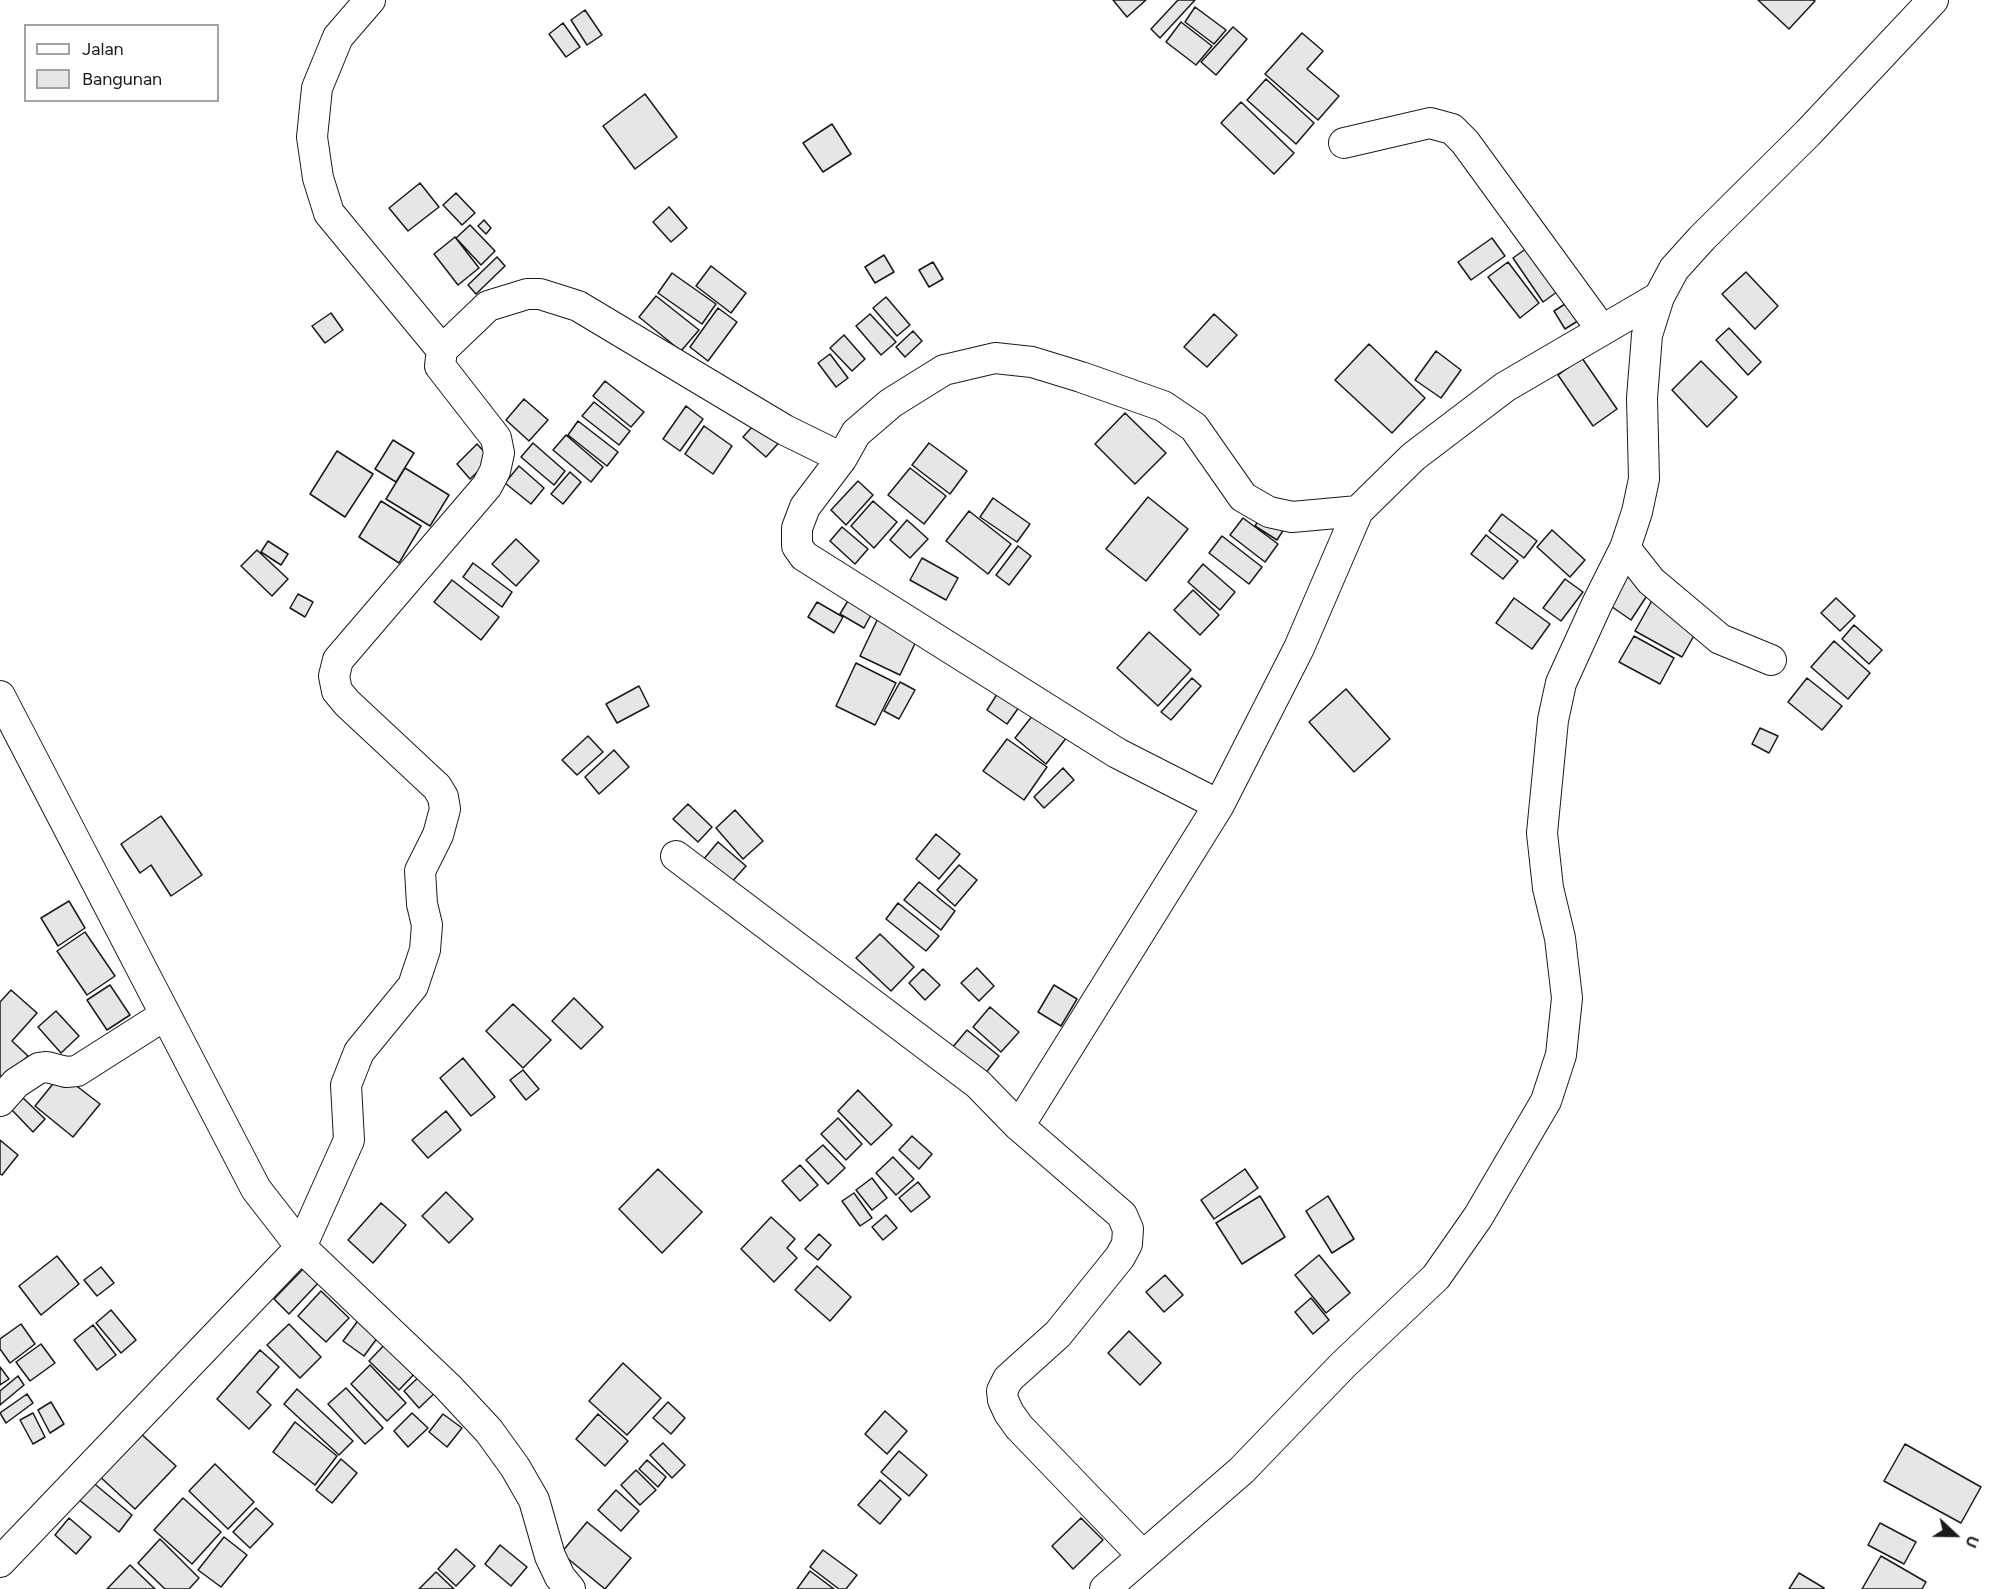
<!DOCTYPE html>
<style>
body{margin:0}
#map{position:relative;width:2009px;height:1589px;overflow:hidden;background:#fff;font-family:Figtree,sans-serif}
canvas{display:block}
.legend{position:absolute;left:24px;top:24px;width:195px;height:78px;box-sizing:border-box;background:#fff;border:2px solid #a3a3a3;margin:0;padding:8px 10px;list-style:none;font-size:18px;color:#1a1a1a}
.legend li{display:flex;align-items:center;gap:12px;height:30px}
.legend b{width:30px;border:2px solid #a3a3a3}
.north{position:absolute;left:1925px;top:1505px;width:60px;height:60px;-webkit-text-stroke:4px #fff;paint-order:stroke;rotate:112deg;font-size:16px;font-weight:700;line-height:24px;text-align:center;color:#1a1a1a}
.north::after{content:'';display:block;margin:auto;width:21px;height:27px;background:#1a1a1a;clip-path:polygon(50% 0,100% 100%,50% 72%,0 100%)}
</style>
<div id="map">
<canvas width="2009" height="1589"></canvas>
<ul class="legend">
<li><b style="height:8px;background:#fff"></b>Jalan</li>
<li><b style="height:16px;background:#e6e6e6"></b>Bangunan</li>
</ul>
<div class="north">U</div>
</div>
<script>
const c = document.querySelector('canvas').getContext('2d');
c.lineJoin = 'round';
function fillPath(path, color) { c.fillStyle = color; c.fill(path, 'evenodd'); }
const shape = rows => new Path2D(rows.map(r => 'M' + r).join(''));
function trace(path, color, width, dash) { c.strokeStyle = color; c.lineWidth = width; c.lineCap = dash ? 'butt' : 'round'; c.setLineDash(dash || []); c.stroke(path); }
const building = shape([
 [1113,0,1146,0,1127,17,1113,0],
 [1178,0,1195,0,1160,38,1151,29,1178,0],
 [1758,0,1813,0,1815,1,1789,29,1758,0],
 [1195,7,1226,30,1214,44,1185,22,1195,7],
 [585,10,602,35,587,45,571,20,585,10],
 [1181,22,1212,46,1196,65,1166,42,1181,22],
 [563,23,580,47,566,57,549,34,563,23],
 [1233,27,1247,39,1216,75,1201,62,1233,27],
 [1302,33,1323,51,1307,69,1339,96,1318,120,1265,74,1302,33],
 [1266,79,1314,123,1296,144,1247,100,1266,79],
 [645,94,677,137,635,169,603,126,645,94],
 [1241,102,1294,153,1274,174,1221,123,1241,102],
 [832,124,851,154,823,172,803,143,832,124],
 [420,183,439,207,408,231,389,208,420,183],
 [456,193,475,213,462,225,443,205,456,193],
 [669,207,687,228,671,242,653,222,669,207],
 [484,220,491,228,486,234,478,226,484,220],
 [470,225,495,251,481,265,456,238,470,225],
 [455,237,479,268,458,285,434,254,455,237],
 [1492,238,1505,256,1471,280,1458,262,1492,238],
 [1534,243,1564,287,1543,302,1513,258,1534,243],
 [884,255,894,272,875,283,865,267,884,255],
 [497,257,505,266,476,294,468,285,497,257],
 [933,262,943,279,929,287,919,270,933,262],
 [1508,262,1539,303,1520,318,1488,277,1508,262],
 [711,266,746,293,731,313,696,286,711,266],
 [1746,272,1778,306,1755,329,1722,294,1746,272],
 [672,273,716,304,702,324,658,293,672,273],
 [656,296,699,330,681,351,639,317,656,296],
 [886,297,910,325,897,336,873,308,886,297],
 [1573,299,1584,317,1565,329,1554,311,1573,299],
 [718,308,737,322,708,361,690,347,718,308],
 [331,313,343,330,325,343,312,326,331,313],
 [870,314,896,342,881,355,856,326,870,314],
 [1214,314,1237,335,1207,367,1184,347,1214,314],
 [1729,328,1761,362,1748,375,1716,340,1729,328],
 [913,331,922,341,905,357,896,347,913,331],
 [844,335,865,359,852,371,830,348,844,335],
 [1369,344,1425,398,1392,433,1335,380,1369,344],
 [1436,351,1461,370,1441,398,1415,380,1436,351],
 [830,354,848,378,836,387,818,363,830,354],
 [1582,358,1617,409,1593,426,1558,375,1582,358],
 [1701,361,1737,397,1707,427,1672,390,1701,361],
 [605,381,644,412,631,427,593,396,605,381],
 [524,399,548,420,529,441,506,420,524,399],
 [594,402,630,431,619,445,582,416,594,402],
 [686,406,703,419,680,451,663,439,686,406],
 [1125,413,1166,453,1135,484,1095,444,1125,413],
 [761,417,784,437,766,457,743,437,761,417],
 [578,421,618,452,607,466,568,435,578,421],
 [704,426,732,446,713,474,685,454,704,426],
 [566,435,603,467,591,482,553,450,566,435],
 [393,440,414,453,396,482,375,469,393,440],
 [533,443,565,471,554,485,521,457,533,443],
 [929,443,967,471,950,494,912,465,929,443],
 [477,444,491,459,470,479,457,464,477,444],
 [337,451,373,474,345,517,310,494,337,451],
 [519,466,544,488,531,504,505,483,519,466],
 [405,468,449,495,430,526,386,499,405,468],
 [910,468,946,496,924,524,888,495,910,468],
 [570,472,581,482,563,504,551,494,570,472],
 [858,481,873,495,846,525,831,510,858,481],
 [1148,497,1188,529,1146,581,1106,549,1148,497],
 [993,498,1030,524,1017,542,980,517,993,498],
 [381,501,421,526,399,563,359,537,381,501],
 [873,501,897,522,874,548,851,526,873,501],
 [969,511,1011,544,988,574,946,541,969,511],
 [1502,514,1537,541,1524,558,1489,531,1502,514],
 [1262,515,1284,529,1277,540,1255,526,1262,515],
 [1243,518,1278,544,1265,562,1230,535,1243,518],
 [907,520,928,539,910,558,890,540,907,520],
 [842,527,868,549,855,564,830,541,842,527],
 [1552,530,1585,560,1570,577,1537,547,1552,530],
 [1486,535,1518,561,1503,579,1471,554,1486,535],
 [1222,536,1262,567,1249,584,1209,553,1222,536],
 [516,539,539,561,516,586,492,564,516,539],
 [268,541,288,554,281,565,261,552,268,541],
 [1018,546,1031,556,1009,585,996,575,1018,546],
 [257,550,288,579,272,596,241,566,257,550],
 [922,558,958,578,946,600,910,580,922,558],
 [473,563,512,592,502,607,463,577,473,563],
 [1203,564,1235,592,1220,610,1188,582,1203,564],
 [1623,573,1650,591,1631,620,1605,602,1623,573],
 [1565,579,1583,592,1561,621,1543,608,1565,579],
 [452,580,499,617,481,640,434,602,452,580],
 [1193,590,1219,615,1200,635,1174,610,1193,590],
 [298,594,313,602,305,617,290,608,298,594],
 [852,594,875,607,864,628,840,614,852,594],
 [1654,597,1701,623,1682,657,1635,631,1654,597],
 [1514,598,1550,624,1532,649,1496,623,1514,598],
 [1836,598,1855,616,1840,631,1821,613,1836,598],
 [817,602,843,617,834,633,808,617,817,602],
 [880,614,920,633,900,675,860,656,880,614],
 [1854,625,1882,650,1869,664,1842,639,1854,625],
 [1149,632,1191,670,1158,706,1117,668,1149,632],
 [1634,636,1674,658,1660,684,1619,662,1634,636],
 [1834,641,1870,673,1848,699,1811,667,1834,641],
 [856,663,896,683,875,725,836,706,856,663],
 [1192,678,1201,686,1171,720,1161,712,1192,678],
 [1807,678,1842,706,1822,730,1788,702,1807,678],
 [900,682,915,690,899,719,884,711,900,682],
 [639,686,649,706,617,723,606,704,639,686],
 [1001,688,1022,703,1007,724,987,710,1001,688],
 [1346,689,1390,739,1354,772,1309,722,1346,689],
 [1040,706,1071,732,1046,764,1015,738,1040,706],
 [1760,728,1778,736,1769,753,1752,744,1760,728],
 [588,736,603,752,577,775,562,760,588,736],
 [1007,739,1047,767,1024,800,983,771,1007,739],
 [614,750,629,767,599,794,585,777,614,750],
 [1063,768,1074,780,1044,808,1034,797,1063,768],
 [688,804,712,827,698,842,673,819,688,804],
 [735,810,763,841,743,859,716,828,735,810],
 [161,816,202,875,171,896,151,865,140,873,121,844,161,816],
 [936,834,960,854,939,879,916,859,936,834],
 [718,842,746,866,730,884,703,860,718,842],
 [959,865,977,880,955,906,937,890,959,865],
 [919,882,955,911,941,930,904,900,919,882],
 [69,901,85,928,58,946,41,918,69,901],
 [898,903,939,936,926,951,886,919,898,903],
 [85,932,115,976,87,995,57,951,85,932],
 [880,934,914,967,891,991,856,958,880,934],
 [977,968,994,986,979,1001,961,983,977,968],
 [923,969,940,985,925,1000,909,983,923,969],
 [110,985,130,1015,107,1030,87,1000,110,985],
 [1054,985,1077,999,1061,1026,1038,1012,1054,985],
 [11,990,37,1013,12,1041,28,1056,6,1080,0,1075,0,1002,11,990],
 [574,998,603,1027,581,1049,552,1021,574,998],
 [513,1004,551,1040,523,1068,486,1031,513,1004],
 [990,1007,1019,1032,1001,1052,973,1027,990,1007],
 [56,1011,79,1036,61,1053,38,1027,56,1011],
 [967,1030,999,1056,985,1074,952,1048,967,1030],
 [463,1058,495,1097,471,1116,440,1078,463,1058],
 [523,1070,539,1089,526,1100,510,1080,523,1070],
 [61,1074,100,1104,73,1137,35,1106,61,1074],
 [858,1090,892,1125,871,1145,838,1111,858,1090],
 [22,1097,45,1119,33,1132,11,1109,22,1097],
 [446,1111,461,1130,428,1158,412,1140,446,1111],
 [838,1118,862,1144,846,1160,821,1134,838,1118],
 [912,1136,932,1154,919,1169,899,1150,912,1136],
 [0,1140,18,1155,2,1175,0,1174,0,1140],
 [823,1145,845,1168,828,1184,806,1160,823,1145],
 [893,1157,914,1179,896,1195,876,1173,893,1157],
 [800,1165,818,1185,800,1201,782,1181,800,1165],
 [658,1169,702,1212,662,1253,619,1209,658,1169],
 [1245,1169,1258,1188,1214,1219,1201,1200,1245,1169],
 [872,1178,887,1198,872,1210,856,1190,872,1178],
 [918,1182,930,1197,911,1212,899,1198,918,1182],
 [446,1192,473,1219,449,1243,422,1216,446,1192],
 [854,1193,872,1218,860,1226,842,1201,854,1193],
 [1260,1196,1285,1237,1242,1264,1216,1223,1260,1196],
 [1328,1196,1354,1239,1332,1253,1306,1211,1328,1196],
 [381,1203,406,1225,373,1263,348,1240,381,1203],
 [886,1215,897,1228,883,1240,872,1227,886,1215],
 [771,1217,795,1239,787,1248,797,1258,774,1282,741,1249,771,1217],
 [819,1234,831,1245,818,1260,805,1249,819,1234],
 [1319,1255,1350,1293,1326,1313,1295,1275,1319,1255],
 [57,1256,79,1284,41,1315,19,1286,57,1256],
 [307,1265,322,1279,289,1314,274,1299,307,1265],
 [817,1266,851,1297,830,1321,795,1290,817,1266],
 [101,1267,114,1283,97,1296,84,1280,101,1267],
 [1165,1275,1183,1295,1164,1312,1146,1292,1165,1275],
 [321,1291,349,1318,326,1342,298,1316,321,1291],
 [1311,1298,1329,1320,1313,1334,1295,1312,1311,1298],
 [111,1310,136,1340,121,1353,96,1323,111,1310],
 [360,1318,381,1333,364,1356,343,1341,360,1318],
 [21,1324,35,1344,10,1363,0,1349,0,1339,21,1324],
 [289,1324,321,1357,300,1378,267,1345,289,1324],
 [93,1325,116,1355,97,1370,74,1340,93,1325],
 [1129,1331,1161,1363,1140,1385,1108,1353,1129,1331],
 [390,1339,420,1368,399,1390,369,1361,390,1339],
 [41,1344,55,1363,30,1381,16,1362,41,1344],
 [260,1350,279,1367,257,1392,271,1405,249,1429,217,1399,260,1350],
 [623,1363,661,1398,627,1435,589,1401,623,1363],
 [370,1365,406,1403,387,1421,351,1384,370,1365],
 [0,1367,9,1379,0,1385,0,1367],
 [424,1372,439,1389,419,1408,404,1391,424,1372],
 [18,1376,24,1385,0,1405,0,1391,18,1376],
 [346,1388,383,1428,365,1444,328,1404,346,1388],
 [297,1389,353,1441,339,1455,284,1404,297,1389],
 [27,1394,33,1403,6,1423,0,1413,27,1394],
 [51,1402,64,1424,50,1433,38,1410,51,1402],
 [668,1402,685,1418,671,1434,653,1418,668,1402],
 [885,1411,907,1431,887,1454,865,1434,885,1411],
 [33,1413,45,1437,33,1444,20,1420,33,1413],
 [412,1413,428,1428,408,1447,394,1431,412,1413],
 [443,1414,462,1428,447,1447,429,1432,443,1414],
 [598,1414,628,1441,605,1466,576,1439,598,1414],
 [295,1422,337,1456,315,1485,273,1452,295,1422],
 [138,1431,176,1466,135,1509,97,1474,138,1431],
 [663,1443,685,1465,672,1478,650,1455,663,1443],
 [1905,1444,1981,1487,1961,1523,1884,1481,1905,1444],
 [899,1451,927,1475,909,1496,881,1472,899,1451],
 [341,1459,357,1473,332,1503,316,1490,341,1459],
 [647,1460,666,1477,658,1487,639,1469,647,1460],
 [215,1464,254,1502,228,1529,189,1491,215,1464],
 [636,1470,656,1490,640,1505,621,1485,636,1470],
 [880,1480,901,1499,880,1524,858,1505,880,1480],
 [91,1481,132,1515,119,1532,78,1499,91,1481],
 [616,1490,639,1511,621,1531,598,1510,616,1490],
 [183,1498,221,1532,192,1564,154,1530,183,1498],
 [256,1508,273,1524,250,1548,233,1532,256,1508],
 [69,1518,91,1537,76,1554,55,1535,69,1518],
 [1081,1518,1103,1540,1073,1569,1052,1546,1081,1518],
 [587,1522,631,1558,605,1589,561,1553,587,1522],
 [1880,1523,1916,1542,1904,1564,1868,1545,1880,1523],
 [224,1537,247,1555,221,1587,198,1570,224,1537],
 [160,1539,199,1578,189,1589,165,1589,138,1563,160,1539],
 [500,1545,527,1567,511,1586,485,1564,500,1545],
 [456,1549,475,1566,456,1586,438,1569,456,1549],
 [823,1550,857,1575,846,1589,839,1589,810,1567,823,1550],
 [1881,1556,1926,1582,1922,1589,1862,1589,1881,1556],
 [130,1565,155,1589,107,1589,130,1565],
 [810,1571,834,1589,797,1589,810,1571],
 [436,1572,454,1589,419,1589,436,1572],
 [1799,1573,1824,1588,1824,1589,1789,1589,1799,1573]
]);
const minor = shape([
 [370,0,338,37,317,88,312,137,318,178,329,213,442,350],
 [1344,143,1430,123,1452,129,1465,142,1602,330],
 [842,458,805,507,797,528,797,546,804,556,1117,753,1219,805],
 [1625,548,1651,581,1720,639,1771,660],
 [0,696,256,1189,301,1247,448,1387,489,1431,515,1467,534,1500,550,1556,560,1577,570,1589],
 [676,856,978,1084,1019,1126,1122,1215,1128,1229,1127,1244,1120,1257,1058,1334,1008,1379,1002,1391,1003,1400,1009,1413,1019,1427,1143,1556],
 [0,1101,16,1083,39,1068,47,1067,66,1072,77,1071,165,1015],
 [1019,1126,1219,805,1299,648,1358,511,1413,457,1505,387,1659,297],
 [0,1562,301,1247,349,1140,346,1085,359,1052,413,986,425,950,427,925,422,904,420,871,438,835,445,809,443,797,437,787,347,703,337,691,334,676,338,660,487,486,495,471,499,453,496,438,440,366,442,350,488,306,527,294,540,294,578,306,785,430,842,458,856,433,891,403,944,370,995,358,1032,362,1081,377,1163,406,1194,427,1243,497,1269,512,1292,517,1358,511],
 [1105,1589,1242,1470,1343,1365,1436,1277,1478,1217,1546,1101,1561,1055,1567,998,1560,938,1548,888,1542,833,1553,720,1561,683,1597,604,1625,548,1637,512,1644,479,1642,398,1647,335,1659,297,1674,269,1702,238,1808,133,1933,0]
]);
fillPath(building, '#e6e6e6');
trace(building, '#1a1a1a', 1.5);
trace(minor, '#1a1a1a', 32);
trace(minor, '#fff', 30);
</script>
